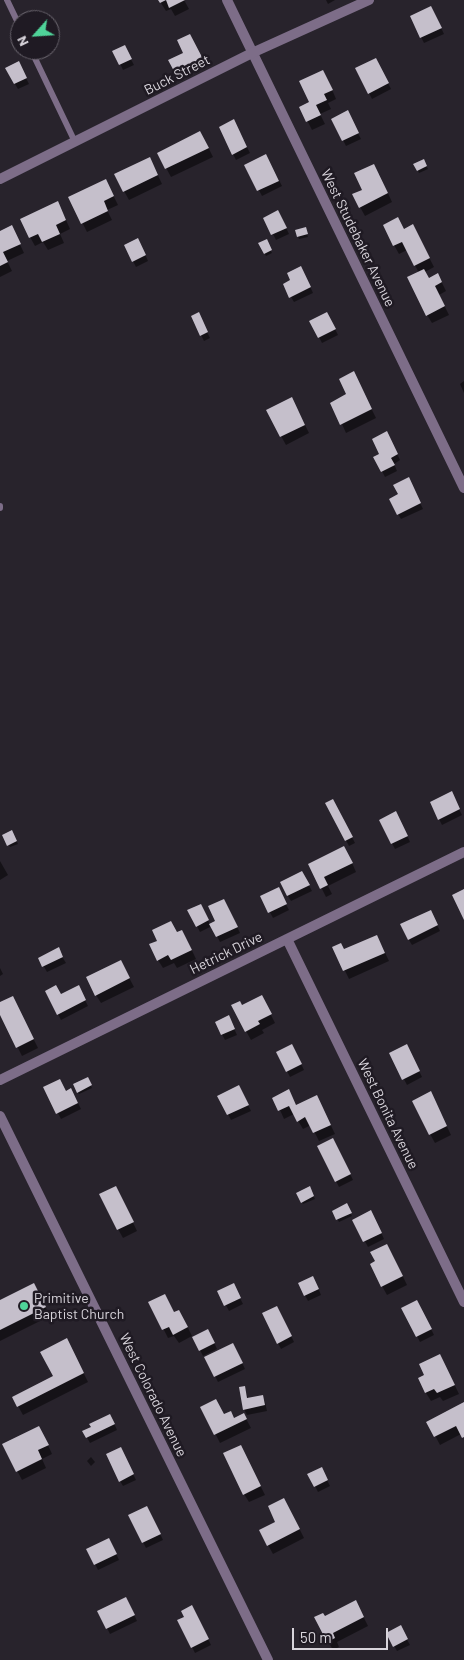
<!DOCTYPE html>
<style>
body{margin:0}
#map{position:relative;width:464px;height:1660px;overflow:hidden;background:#28232c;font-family:Barlow,sans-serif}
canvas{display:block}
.north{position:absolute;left:10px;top:10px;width:50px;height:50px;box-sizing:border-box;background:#1f1a23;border:1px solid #69646d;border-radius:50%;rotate:244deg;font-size:14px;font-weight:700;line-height:20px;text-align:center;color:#d8d4db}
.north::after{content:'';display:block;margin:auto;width:18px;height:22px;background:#4fd399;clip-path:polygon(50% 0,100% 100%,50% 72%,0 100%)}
.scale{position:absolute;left:292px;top:1628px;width:96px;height:22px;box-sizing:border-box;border:2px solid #d8d4db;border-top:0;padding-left:6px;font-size:15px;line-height:18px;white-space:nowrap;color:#d8d4db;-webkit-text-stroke:4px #1f1a23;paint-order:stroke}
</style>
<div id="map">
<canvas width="464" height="1660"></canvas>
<div class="north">N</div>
<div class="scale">50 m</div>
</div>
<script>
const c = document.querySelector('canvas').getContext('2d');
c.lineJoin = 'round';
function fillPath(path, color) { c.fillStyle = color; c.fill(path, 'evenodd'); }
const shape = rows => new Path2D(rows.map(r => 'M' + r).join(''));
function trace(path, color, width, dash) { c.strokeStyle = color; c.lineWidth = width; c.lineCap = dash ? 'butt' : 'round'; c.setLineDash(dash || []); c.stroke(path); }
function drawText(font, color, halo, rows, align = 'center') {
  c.font = font + ' Barlow,sans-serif'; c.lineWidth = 5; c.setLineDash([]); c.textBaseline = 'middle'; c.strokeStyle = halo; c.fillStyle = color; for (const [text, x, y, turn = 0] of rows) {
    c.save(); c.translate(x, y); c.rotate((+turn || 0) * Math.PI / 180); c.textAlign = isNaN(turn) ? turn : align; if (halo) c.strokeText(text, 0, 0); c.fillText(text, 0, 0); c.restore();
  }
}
const shadow = shape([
 [159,0,184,0,189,9,175,16,171,9,166,11],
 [326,0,335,0,328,4],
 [434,13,444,34,424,43,411,17],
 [193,41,205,65,179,78,170,60,185,53],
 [114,51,127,52,134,65,123,70],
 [379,65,391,89,372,99,369,93],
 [21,68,29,84,18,89,15,84],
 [328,80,336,99,328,103,331,109,320,114,325,124,312,130,301,108,310,103],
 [350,118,361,139,346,146,343,140],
 [236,126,250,153,236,160,233,154],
 [205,141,213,157,171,177,158,153],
 [423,160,428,169,419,173,415,164],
 [269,161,282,186,262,196,246,165],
 [154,167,162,184,129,200,124,191],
 [379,174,392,202,365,216,360,207,364,190],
 [110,189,118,205,107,210,112,220,87,232,70,198],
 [62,211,70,229,60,234,64,243,48,250,43,242,35,246,30,237],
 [281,217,289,234,276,240,265,218],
 [404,230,417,234,434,267,425,272,429,279,438,275,446,291,439,295,449,315,432,323,427,315,419,273,407,250,399,254,394,245],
 [296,231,306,231,308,237,299,239],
 [0,233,16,236,24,253,7,261,12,271,0,277],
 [266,241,272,253,266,256,260,244],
 [141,245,148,261,136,267,133,261],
 [304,273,313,293,294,302,291,297,292,281],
 [192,317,201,320,210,338,204,341],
 [330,319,338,335,322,343,319,337],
 [464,381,464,393,460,384],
 [358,382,376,418,346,433,342,424,348,395],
 [296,407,309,433,286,445,281,436],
 [390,439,400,460,394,464,397,471,385,477,382,471,381,454],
 [411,484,423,509,401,519,398,514,400,495],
 [454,799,462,815,442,825,439,819],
 [327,804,336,806,355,843,349,846],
 [399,818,410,842,395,849,380,820],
 [12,832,18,844,10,847,4,836],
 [349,856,356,872,328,886,332,894,326,897,310,865],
 [0,861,8,875,0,880],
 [305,878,312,891,291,901,288,896],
 [281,895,289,910,273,918,262,897],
 [227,906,240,933,220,942,212,926,200,932,197,926,204,911,210,925,217,921],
 [433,917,440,931,412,945,409,940],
 [177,934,187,940,196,959,177,968,174,963,163,968,158,960],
 [377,936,389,961,349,979,334,948,344,951],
 [61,955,66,963,47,972,39,958],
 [0,968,3,974,0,976],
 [125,970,134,987,101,1003,96,995],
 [81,992,88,1006,61,1020,58,1014,61,995],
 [0,1003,17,1006,38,1048,22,1056,0,1012],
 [266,1005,275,1023,262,1030,264,1033,251,1040,246,1031,242,1006],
 [231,1022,237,1035,225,1040,216,1023],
 [295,1051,304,1070,290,1077,287,1071],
 [410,1052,422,1077,407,1085,391,1054],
 [87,1078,92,1088,79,1094,74,1085],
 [45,1088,74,1095,81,1109,61,1119],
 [242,1092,251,1111,231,1120,219,1096],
 [293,1100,296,1106,321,1105,335,1134,319,1141,311,1125,303,1129,294,1114,284,1119,280,1110],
 [435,1102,451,1135,435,1143,430,1134],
 [336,1145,353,1180,339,1187,319,1147],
 [309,1188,315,1199,303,1204,298,1193],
 [120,1196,137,1231,123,1238,118,1229],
 [346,1205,352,1216,339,1222,333,1211],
 [374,1217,384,1239,368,1247,354,1220],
 [392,1254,407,1285,387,1295,382,1286],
 [316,1283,321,1295,308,1301,299,1284],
 [236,1290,243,1304,229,1311,219,1292],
 [39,1294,50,1316,0,1341,0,1302],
 [150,1302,184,1320,192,1336,179,1343,174,1336,168,1338],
 [420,1307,434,1335,420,1342,417,1336],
 [280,1313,294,1342,281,1349,278,1343],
 [211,1336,217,1349,203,1356,200,1350],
 [71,1348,88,1382,23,1415,13,1397,54,1377],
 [236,1350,245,1369,218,1382,215,1376],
 [440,1355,459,1394,443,1401,440,1397,431,1401,426,1393],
 [244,1387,248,1398,262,1396,265,1402,267,1411,247,1415,244,1409],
 [464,1403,464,1436,461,1434,440,1445,428,1422],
 [202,1407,234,1419,244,1415,251,1428,220,1443],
 [113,1421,117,1430,90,1443,84,1432],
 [44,1436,52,1454,42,1459,46,1468,22,1480,4,1445],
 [123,1454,136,1480,123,1486,120,1481],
 [245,1455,265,1495,249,1502,244,1494],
 [91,1457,95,1462,91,1466,87,1461],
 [309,1474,324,1474,330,1486,318,1492],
 [289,1508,304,1538,273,1554,268,1545],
 [150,1513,163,1540,146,1548,143,1542],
 [112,1545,119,1560,98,1570,88,1550],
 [129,1604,137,1621,110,1634,99,1612],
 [360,1610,368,1626,337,1642,339,1647,333,1650,328,1641,324,1617],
 [195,1612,211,1645,195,1653,192,1647],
 [400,1627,410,1645,397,1651,387,1633]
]);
const building = shape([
 [158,0,185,0,169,8,166,0,160,3],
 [431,6,442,28,420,38,410,16],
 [190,34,203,59,175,73,168,60,183,53,177,40],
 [125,45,132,59,119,65,112,51],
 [376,58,389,83,368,94,355,68],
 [19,61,27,78,14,84,5,68],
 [323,70,333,90,324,94,327,100,316,105,321,115,306,122,299,107,309,102,299,81],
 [348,110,359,133,342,141,331,119],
 [234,119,247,147,232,155,219,127],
 [200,131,209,148,165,169,157,153],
 [266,154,279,181,257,191,244,165],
 [150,157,158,175,123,192,114,174],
 [424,159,427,166,417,171,413,164],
 [374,164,388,193,359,208,352,194,362,190,354,173],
 [106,179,114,196,104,201,108,211,81,224,68,197],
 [58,201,66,220,56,225,60,234,42,242,38,234,29,238,20,219],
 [278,210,287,228,271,235,263,218],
 [398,217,404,229,413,224,430,258,414,266,402,242,393,246,383,225],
 [12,225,21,244,3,252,8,262,0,266,0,231],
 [306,227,308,234,297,237,295,230],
 [138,238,146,255,132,262,124,245],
 [267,239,272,250,264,254,258,243],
 [301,266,311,287,289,298,283,284,290,280,287,273],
 [424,269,429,278,438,273,442,282,435,286,445,306,426,316,407,277],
 [199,312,208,332,200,336,191,316],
 [327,312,336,329,318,338,309,321],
 [354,371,372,409,340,425,330,403,346,394,339,379],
 [292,397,305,425,280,437,266,410],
 [387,431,398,454,391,458,395,465,381,472,373,457,379,454,372,439],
 [409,477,421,503,397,515,389,499,398,494,393,485],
 [452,791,460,809,438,820,430,802],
 [333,799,353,837,345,841,325,803],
 [396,811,408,836,391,844,379,820],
 [12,830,17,841,7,846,2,835],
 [344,846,353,863,324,877,328,885,320,889,308,864],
 [302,871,310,885,287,896,280,882],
 [279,887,287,904,268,913,260,896],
 [464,889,464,920,452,895],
 [224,899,238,927,216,937,209,924,215,921,208,906],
 [201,904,209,920,196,927,187,910],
 [431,910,438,925,408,940,400,924],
 [171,921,177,932,182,930,192,950,171,960,168,955,157,961,149,944,157,941,152,930],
 [377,935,385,953,343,971,332,947,341,943,344,949],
 [59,947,63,957,42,967,38,958],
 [121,960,130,978,95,996,86,977],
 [56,985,61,994,79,985,86,1000,57,1015,45,991],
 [262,995,272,1014,258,1021,260,1024,245,1032,231,1005,240,1001,242,1005],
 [13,996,34,1039,16,1048,0,1015,0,1002],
 [229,1015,235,1029,221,1035,215,1022],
 [292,1044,302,1064,286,1072,276,1052],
 [407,1044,420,1071,402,1080,389,1053],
 [88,1077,92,1085,77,1093,73,1084],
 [60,1079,66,1091,71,1088,78,1103,56,1114,43,1087],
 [239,1085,249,1105,227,1115,217,1096],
 [289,1089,296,1105,317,1095,331,1125,313,1133,305,1117,297,1122,289,1106,278,1111,272,1098],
 [431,1091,447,1126,429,1135,412,1101],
 [333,1138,351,1174,335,1182,317,1146],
 [116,1186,134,1222,117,1230,99,1194],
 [310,1186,314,1196,301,1203,296,1193],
 [347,1203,352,1213,336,1220,332,1211],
 [371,1210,382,1233,363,1242,352,1220],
 [387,1244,403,1276,381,1287,370,1264,375,1261,370,1252],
 [313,1276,319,1289,304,1296,298,1283],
 [34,1283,46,1307,0,1330,0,1300],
 [234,1283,241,1298,224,1306,217,1291],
 [165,1294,174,1312,179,1310,188,1327,173,1335,169,1327,162,1330,148,1302],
 [417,1300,432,1329,416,1337,401,1308],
 [277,1306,292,1336,277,1344,262,1313],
 [208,1329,215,1343,199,1351,192,1337],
 [67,1338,84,1373,17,1407,12,1397,53,1376,40,1352],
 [233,1343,243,1363,214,1377,204,1357],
 [440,1354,455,1385,437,1393,434,1389,425,1393,418,1378,424,1375,419,1364],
 [245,1386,247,1398,263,1395,265,1405,243,1410,239,1387],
 [216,1399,224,1414,231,1411,234,1418,244,1413,247,1419,214,1435,200,1407],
 [464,1402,464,1437,462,1438,456,1426,434,1437,426,1422],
 [110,1414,115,1424,86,1438,82,1431,91,1427,89,1424],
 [39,1426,49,1445,38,1450,42,1459,16,1472,2,1444],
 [241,1445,261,1486,243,1495,223,1453],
 [121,1447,134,1474,119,1482,106,1454],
 [322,1467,328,1480,314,1487,307,1474],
 [284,1498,300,1529,267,1546,259,1530,275,1522,268,1506],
 [147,1506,161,1534,142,1543,128,1515],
 [109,1538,117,1554,94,1565,86,1549],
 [126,1597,135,1615,106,1629,97,1611],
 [356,1600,364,1617,333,1633,335,1638,327,1642,314,1617,323,1613,325,1616],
 [192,1605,209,1639,191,1648,177,1620,184,1617,181,1611],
 [401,1625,408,1639,393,1647,386,1633]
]);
const service = shape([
 [7,0,20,27],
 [31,50,75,142],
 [0,506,0,508]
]);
const minor = shape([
 [227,0,464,488],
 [287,939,464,1302],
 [0,1080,464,852],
 [0,1116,268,1660]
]);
const tertiary = shape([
 [0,179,252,53,369,0]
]);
const markers = [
 [24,1306,5,"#4fd399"]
];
const streetNames = [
 ["Buck Street",177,75,-27],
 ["West Studebaker Avenue",358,238,64],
 ["Hetrick Drive",226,953,-26],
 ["West Bonita Avenue",388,1114,64],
 ["West Colorado Avenue",153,1395,64]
];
const poiNames = [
 ["Primitive",34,1298],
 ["Baptist Church",34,1314]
];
fillPath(shadow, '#0007');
fillPath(building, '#c5bfcb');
trace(service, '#7d6d88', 6);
trace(minor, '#7d6d88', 10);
trace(tertiary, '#7d6d88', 10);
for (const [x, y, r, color] of markers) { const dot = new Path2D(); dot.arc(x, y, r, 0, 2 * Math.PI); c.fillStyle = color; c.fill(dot); trace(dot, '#1f1a23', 2); }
drawText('14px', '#d8d4db', '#1f1a23', streetNames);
drawText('14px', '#d8d4db', '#1f1a23', poiNames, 'left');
</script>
